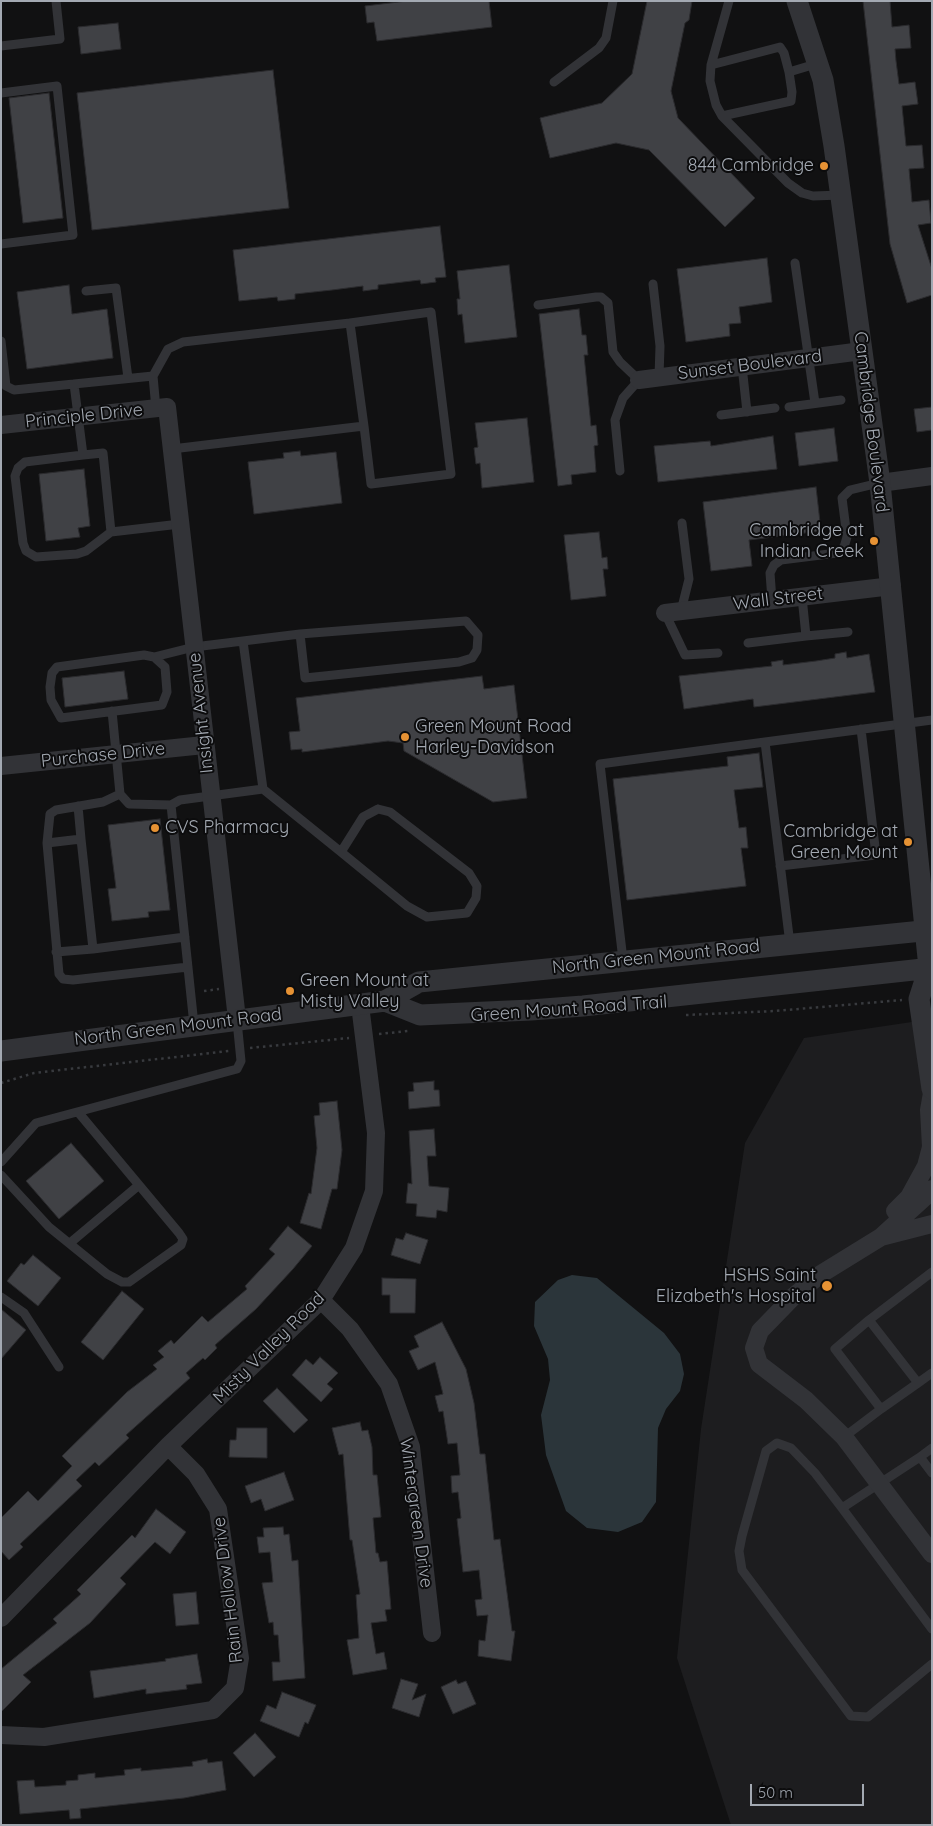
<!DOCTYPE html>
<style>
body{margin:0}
#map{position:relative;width:933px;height:1826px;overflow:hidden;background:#111112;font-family:Quicksand,sans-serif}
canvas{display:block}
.frame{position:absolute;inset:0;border:2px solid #a3a9b2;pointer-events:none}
.scale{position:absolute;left:750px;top:1784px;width:114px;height:22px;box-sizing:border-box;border:2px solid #a3a9b2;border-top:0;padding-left:6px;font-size:15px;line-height:18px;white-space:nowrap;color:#a3a9b2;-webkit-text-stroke:4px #0c0c0d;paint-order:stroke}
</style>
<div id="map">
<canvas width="933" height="1826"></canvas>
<div class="frame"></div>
<div class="scale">50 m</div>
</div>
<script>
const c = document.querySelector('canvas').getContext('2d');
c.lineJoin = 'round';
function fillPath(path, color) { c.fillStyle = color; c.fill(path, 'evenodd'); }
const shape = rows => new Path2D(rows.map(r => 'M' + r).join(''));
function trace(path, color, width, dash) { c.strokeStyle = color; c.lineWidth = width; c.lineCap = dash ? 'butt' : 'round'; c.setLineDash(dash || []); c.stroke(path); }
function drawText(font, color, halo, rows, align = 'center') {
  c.font = font + ' Quicksand,sans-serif'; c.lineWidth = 4; c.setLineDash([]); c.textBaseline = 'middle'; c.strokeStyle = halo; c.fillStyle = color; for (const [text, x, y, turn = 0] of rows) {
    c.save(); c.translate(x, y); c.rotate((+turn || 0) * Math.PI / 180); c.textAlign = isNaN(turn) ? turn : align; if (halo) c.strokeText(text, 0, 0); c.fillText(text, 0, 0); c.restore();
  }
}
const built = shape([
 [932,1019,932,1825,731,1825,677,1658,701,1429,745,1143,804,1038]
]);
const water = shape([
 [572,1275,597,1278,664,1333,680,1354,684,1374,680,1391,666,1409,658,1428,656,1502,642,1522,618,1532,587,1528,566,1511,546,1455,541,1415,550,1380,548,1359,534,1326,535,1302,558,1280]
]);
const building = shape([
 [489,1,492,27,377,41,374,22,367,23,365,6,407,1,489,1],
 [647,1,692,1,689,20,685,23,671,91,678,118,755,198,725,227,649,150,616,143,550,158,540,118,602,103,632,74,647,1],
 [863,1,890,1,892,27,909,25,911,48,895,49,896,61,899,84,915,82,918,104,902,106,906,146,922,145,924,168,909,169,912,202,929,200,931,223,918,225,932,269,932,295,907,303,890,244,863,1],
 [118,23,121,49,81,54,78,27,118,23],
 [273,70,289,208,92,230,77,93,273,70],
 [49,93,63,218,23,223,9,98,49,93],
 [440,226,446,277,435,278,436,282,421,284,420,280,378,285,378,289,363,291,363,286,332,290,295,294,295,299,278,301,277,297,239,301,233,250,440,226],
 [767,258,772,302,739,307,741,323,729,324,730,336,686,342,677,269,767,258],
 [509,265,517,337,465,343,462,314,458,315,457,299,460,299,457,271,509,265],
 [69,285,72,314,107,309,113,358,27,369,17,292,69,285],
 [579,309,582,335,586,335,588,355,584,355,591,426,596,425,598,445,594,446,596,472,571,475,572,484,558,486,539,314,579,309],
 [932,407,932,430,917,432,914,409,932,407],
 [527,418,534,482,482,488,480,463,476,464,474,448,478,447,475,423,527,418],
 [834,428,838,461,799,466,795,433,834,428],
 [773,436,777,469,658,482,654,446,710,441,711,446,773,436],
 [300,451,301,456,336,452,342,503,254,514,248,462,284,458,283,453,300,451],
 [84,469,90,526,78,528,80,537,46,541,39,474,84,469],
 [816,487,821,531,749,540,752,566,711,571,703,502,816,487],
 [599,532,602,558,607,557,608,569,603,569,606,596,571,600,564,535,599,532],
 [846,652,847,658,869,654,875,692,754,707,753,699,684,709,679,676,772,666,771,662,783,660,783,665,816,661,835,658,835,654,846,652],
 [124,671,128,699,65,707,62,678,124,671],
 [482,676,484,689,514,685,527,798,493,802,404,751,403,743,388,741,302,752,302,749,291,750,289,732,300,731,296,698,482,676],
 [759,753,763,787,734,790,739,828,746,827,748,848,741,848,746,886,627,900,613,779,728,766,727,757,759,753],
 [160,819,170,910,148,912,149,917,112,921,108,889,116,888,108,825,160,819],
 [434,1081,434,1090,439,1090,440,1106,409,1109,408,1092,414,1091,413,1083,434,1081],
 [337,1101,342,1150,337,1189,332,1189,321,1229,300,1223,309,1193,311,1194,317,1148,314,1116,320,1115,319,1103,337,1101],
 [434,1129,436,1156,427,1156,429,1186,449,1188,447,1212,437,1210,436,1218,416,1216,417,1204,406,1203,408,1183,412,1184,409,1131,434,1129],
 [71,1143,104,1181,59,1219,26,1181,71,1143],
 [288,1226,312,1246,293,1269,256,1309,215,1345,217,1348,205,1360,203,1358,186,1373,190,1378,126,1435,129,1438,99,1466,95,1462,76,1480,82,1486,20,1544,23,1547,9,1560,1,1551,1,1518,28,1491,38,1501,72,1466,62,1456,127,1392,157,1369,153,1365,164,1357,158,1351,171,1340,174,1344,202,1316,208,1322,247,1289,245,1286,275,1254,269,1249,288,1226],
 [406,1233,428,1240,420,1264,391,1255,396,1238,403,1240,406,1233],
 [33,1255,61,1278,38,1306,7,1281,21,1263,24,1265,33,1255],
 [382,1278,416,1279,415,1313,390,1313,390,1295,382,1295,382,1278],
 [122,1291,144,1309,103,1360,81,1342,122,1291],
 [1,1309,26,1330,1,1359,1,1309],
 [442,1322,466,1369,474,1403,480,1454,485,1454,494,1540,500,1539,512,1631,515,1631,511,1661,478,1656,479,1640,485,1641,488,1615,477,1616,475,1600,482,1599,479,1570,463,1572,457,1519,461,1518,458,1492,452,1493,451,1476,460,1475,457,1443,448,1444,443,1411,439,1412,435,1396,443,1394,435,1362,418,1370,409,1351,419,1347,414,1336,442,1322],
 [320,1357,338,1373,327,1384,333,1389,321,1402,292,1375,306,1359,313,1365,320,1357],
 [277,1388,308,1420,294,1433,263,1401,277,1388],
 [360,1422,362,1431,368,1430,372,1447,373,1475,377,1475,381,1517,373,1518,376,1553,378,1553,380,1562,387,1561,391,1609,385,1610,387,1621,371,1623,376,1654,384,1652,387,1669,353,1675,347,1640,359,1638,356,1595,360,1594,352,1540,350,1540,343,1454,339,1455,332,1428,360,1422],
 [237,1428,267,1428,267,1458,229,1457,230,1440,236,1440,237,1428],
 [284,1472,294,1500,265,1511,261,1499,251,1503,245,1486,284,1472],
 [156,1509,186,1532,170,1554,155,1542,120,1578,126,1584,90,1623,23,1675,31,1682,1,1712,1,1669,57,1623,53,1619,81,1594,77,1590,132,1535,135,1538,156,1509],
 [283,1527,284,1535,289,1534,292,1561,298,1560,305,1678,273,1681,272,1662,280,1662,278,1635,274,1635,273,1622,269,1623,262,1583,273,1582,270,1552,259,1553,257,1537,264,1537,263,1528,283,1527],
 [196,1592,199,1624,176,1626,173,1594,196,1592],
 [197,1654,202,1683,186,1685,187,1689,146,1694,146,1689,94,1698,90,1671,166,1661,165,1659,197,1654],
 [401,1679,418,1684,412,1700,426,1694,419,1717,392,1708,401,1679],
 [456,1680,458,1684,466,1681,476,1704,453,1714,441,1687,456,1680],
 [282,1692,316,1705,308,1724,305,1722,299,1737,260,1721,267,1705,276,1709,282,1692],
 [255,1733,276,1757,254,1777,233,1753,255,1733],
 [207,1759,208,1763,222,1761,226,1790,184,1798,80,1809,81,1818,70,1819,69,1810,20,1814,17,1781,34,1780,35,1787,66,1785,66,1781,78,1780,78,1775,95,1773,95,1778,125,1775,124,1770,141,1768,141,1771,193,1766,192,1762,207,1759]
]);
const path = shape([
 [204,991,219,989],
 [686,1015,775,1011,902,1000],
 [379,1034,408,1031],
 [250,1048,349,1038],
 [1,1083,34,1073,229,1051]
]);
const service = shape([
 [729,1,711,65,710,81,716,105,722,116,788,183,802,193,813,196,841,195],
 [1,46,60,39,56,1],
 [711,65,780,47,784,53,789,72,792,92,791,101,722,116],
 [789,72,819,63],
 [554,82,599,48,606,38,613,1],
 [1,93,57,86,73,235,1,244],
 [795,263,815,403],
 [653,284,660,346,659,377],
 [86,291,116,288,128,378],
 [538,305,596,297,601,297,608,303,613,352,620,362,639,380,623,398,615,420,620,471],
 [350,323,431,312,451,474,371,484,364,426],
 [1,341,6,386,14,390,74,384],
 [742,366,747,412],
 [153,376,168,349,183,342,350,323,364,426,172,449],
 [789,407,841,400],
 [721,415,775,408],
 [83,455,25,462,18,468,15,476,23,543,26,551,36,557,77,554,86,551,111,532,180,524],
 [111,532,103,453,83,455,74,384,153,376,156,409],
 [802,597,806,636,848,632],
 [772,600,770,573,774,565,781,560,837,553,844,547,847,537,842,498,850,490,879,483],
 [681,611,689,579,682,523],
 [665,613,685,655,718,653],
 [243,641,300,634,466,621,478,635,477,650,472,658,459,662,305,678,300,634],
 [748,643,806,636],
 [144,655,154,657,165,667,167,692,162,705,61,718,51,700,50,687,52,673,57,667,144,655],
 [154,657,194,647,243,641,263,789,180,800,171,805],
 [112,711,120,794,129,804,171,805,194,1025],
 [765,742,932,720],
 [263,789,341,852],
 [120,794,103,802,56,810,50,814,47,843,59,974,63,979,73,980,188,967],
 [78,806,81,839],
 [378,809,390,812,469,873,477,886,476,898,467,913,427,917,407,906,341,852,363,817,378,809],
 [47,843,81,839,93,949,185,937],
 [780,866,876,855,861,729],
 [56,952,93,949],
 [623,960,600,764,765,742,790,944],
 [1,1162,36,1123,237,1069,241,1061,237,1021],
 [1,1175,49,1227,107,1274,122,1282,129,1282,181,1245,183,1239,179,1233,78,1112],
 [70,1243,139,1185],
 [1,1297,24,1313,59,1367],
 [869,1320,932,1272],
 [918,1383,932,1373],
 [844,1437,881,1409,918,1383,869,1320,835,1349,881,1409],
 [920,1457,932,1448],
 [932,1473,920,1457,842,1508,932,1629],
 [842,1508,815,1473,791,1448,777,1443,766,1451,742,1536,739,1551,742,1570,851,1716,868,1717,932,1664]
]);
const minor = shape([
 [639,380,862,351],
 [1,425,167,407,237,1019],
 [880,483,932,476],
 [665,613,892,586],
 [1,766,204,745],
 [932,1189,926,1196,881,1237,821,1274,794,1296,760,1331,754,1348,759,1364,806,1400,844,1437,932,1554],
 [895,1211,909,1197,926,1166,931,1147,929,1110,932,1093],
 [881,1237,932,1224],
 [321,1300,350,1329,389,1384,411,1447,432,1633],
 [1,1618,168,1446,321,1300,354,1248,374,1191,376,1133,360,1005],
 [1,1735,44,1737,213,1710,235,1688,240,1658,218,1509,196,1474,168,1446]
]);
const tertiary = shape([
 [797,1,823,80,834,146,880,483,929,968,932,974],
 [929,968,919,999,932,1089],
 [385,1001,420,1015,531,1010,583,1006,932,968],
 [1,1051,385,1001,419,982,932,930]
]);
const markers = [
 [824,166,5,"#e69234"],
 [874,541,5,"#e69234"],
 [405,737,5,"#e69234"],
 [155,828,5,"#e69234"],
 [908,842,5,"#e69234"],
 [290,991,5,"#e69234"],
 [827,1286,6,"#e69234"]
];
const poiNames = [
 ["844 Cambridge",814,166],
 ["Cambridge at",864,531],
 ["Indian Creek",864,552],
 ["Green Mount Road",415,727,"left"],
 ["Harley-Davidson",415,748,"left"],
 ["CVS Pharmacy",165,828,"left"],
 ["Cambridge at",898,832],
 ["Green Mount",898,853],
 ["Green Mount at",300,981,"left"],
 ["Misty Valley",300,1002,"left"],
 ["HSHS Saint",816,1276],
 ["Elizabeth's Hospital",816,1297]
];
const streetNames = [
 ["Sunset Boulevard",750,365,-7],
 ["Principle Drive",84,416,-6],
 ["Cambridge Boulevard",871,422,83],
 ["Wall Street",778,599,-7],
 ["Insight Avenue",201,713,-96],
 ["Purchase Drive",103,755,-6],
 ["North Green Mount Road",656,957,-6],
 ["Green Mount Road Trail",569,1009,-4],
 ["North Green Mount Road",178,1027,-7],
 ["Misty Valley Road",269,1348,-45],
 ["Wintergreen Drive",416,1513,82],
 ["Rain Hollow Drive",228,1590,-97]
];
fillPath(built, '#1d1d1f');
fillPath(water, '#2b353a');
fillPath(building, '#404145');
trace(building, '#2b2b2e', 1);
trace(path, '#383a3e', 2.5, [2.5, 4]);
trace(service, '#323337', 9);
trace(minor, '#323337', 18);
trace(tertiary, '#323337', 21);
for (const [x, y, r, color] of markers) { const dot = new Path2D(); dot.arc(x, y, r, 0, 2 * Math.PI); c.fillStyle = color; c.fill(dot); trace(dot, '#0c0c0d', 2); }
drawText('18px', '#a3a9b2', '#0c0c0d', poiNames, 'right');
drawText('18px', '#a3a9b2', '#0c0c0d', streetNames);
</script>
